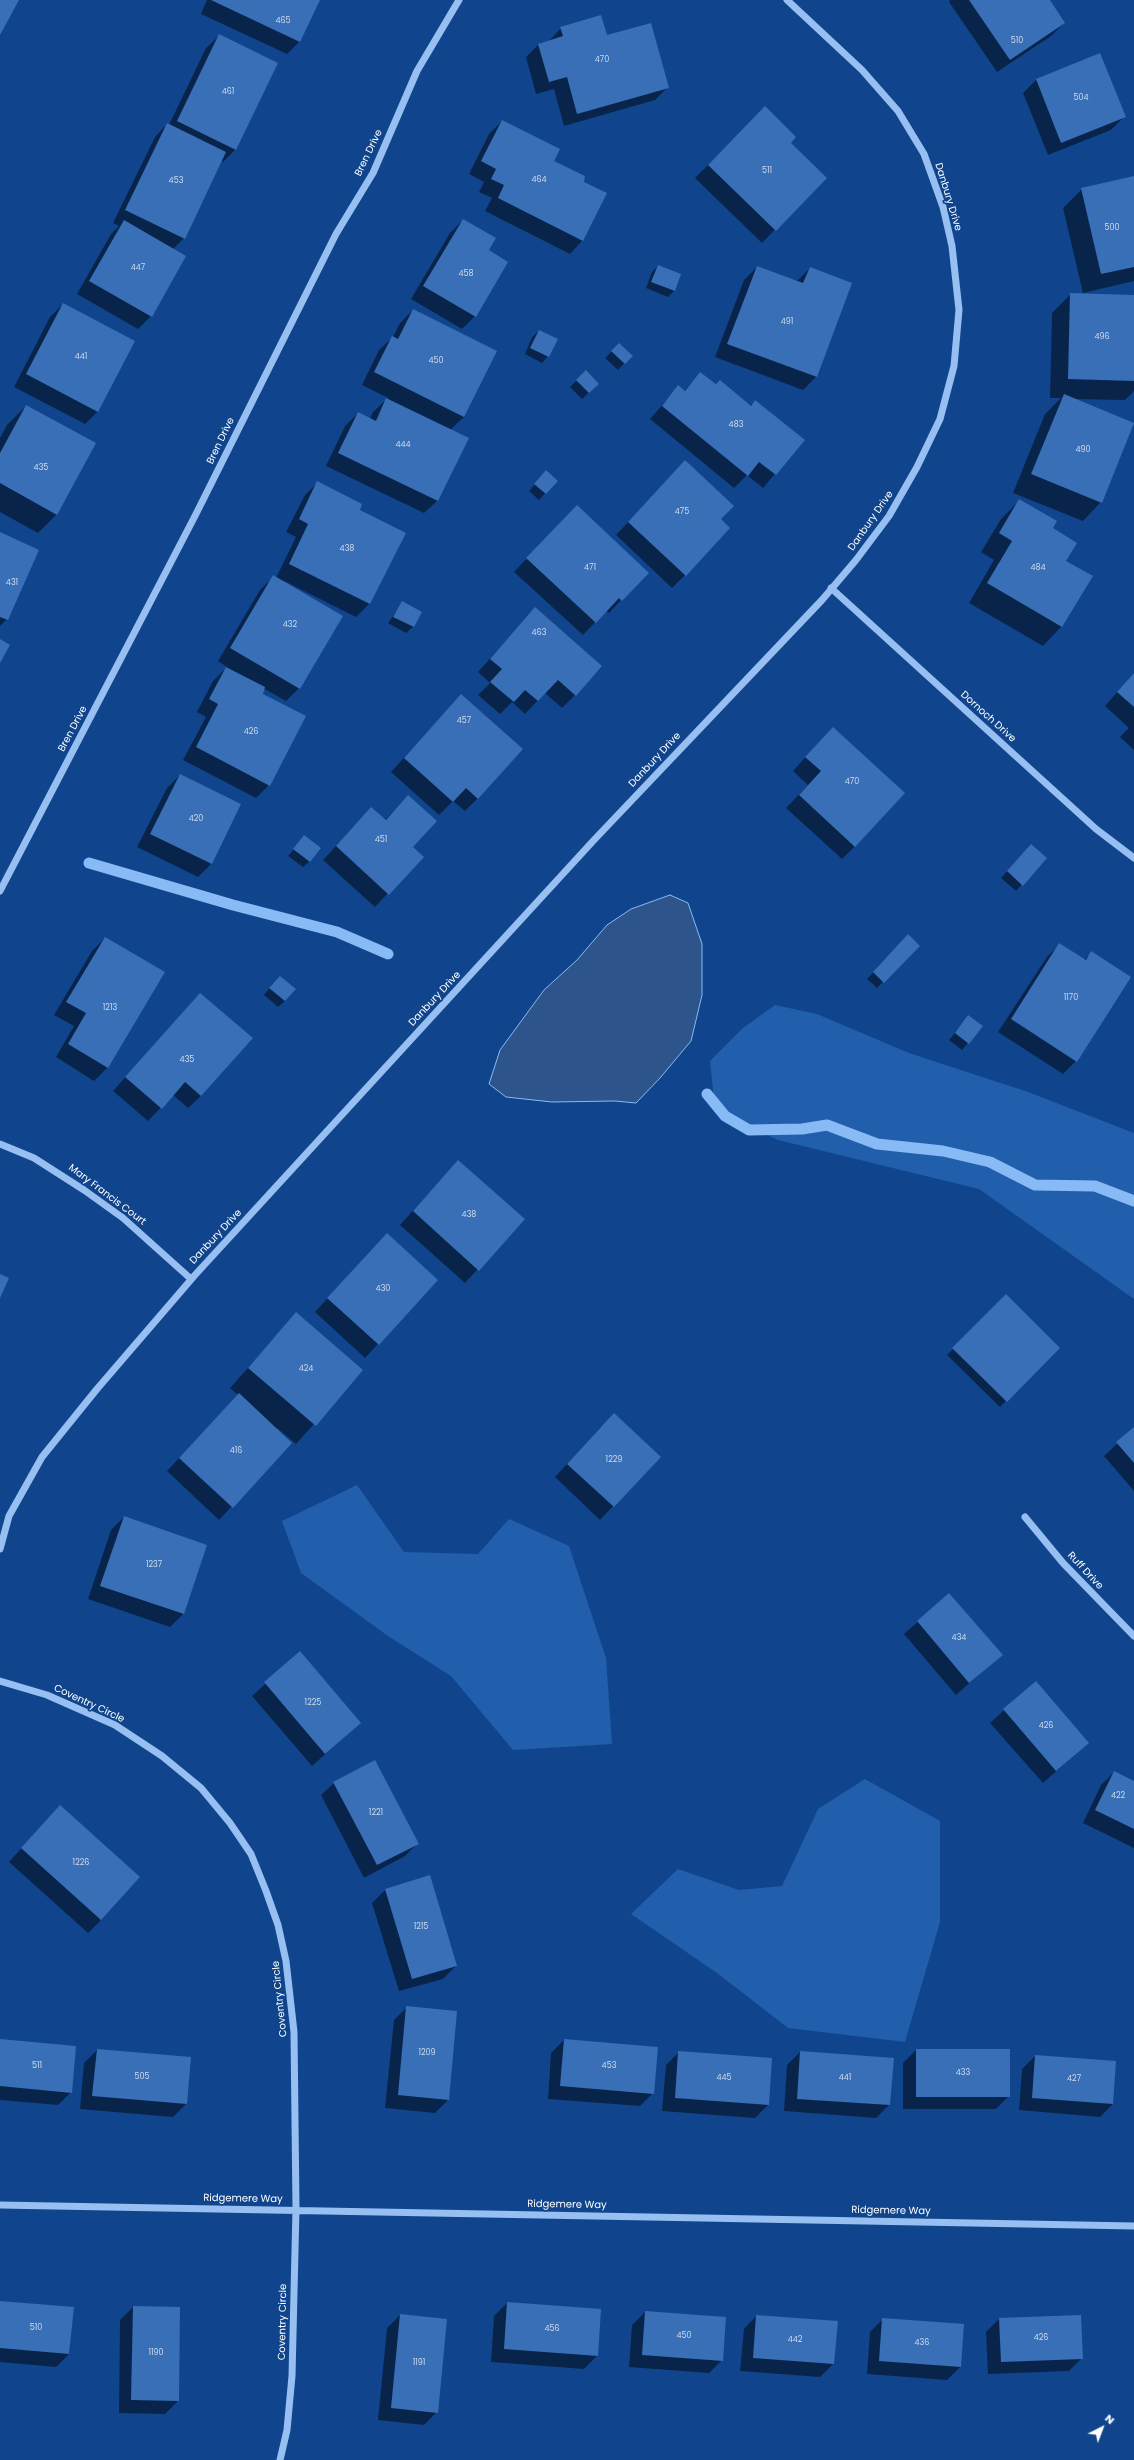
<!DOCTYPE html>
<style>
body{margin:0}
#map{position:relative;width:1134px;height:2460px;overflow:hidden;background:#10458d;font-family:Poppins,sans-serif}
canvas{display:block}
.north{position:absolute;left:1082px;top:2408px;width:40px;height:40px;-webkit-text-stroke:3px #10458d;paint-order:stroke;rotate:42deg;font-size:11px;font-weight:700;line-height:16px;text-align:center;color:#fff}
.north::after{content:'';display:block;margin:auto;width:14px;height:18px;background:#fff;clip-path:polygon(50% 0,100% 100%,50% 72%,0 100%)}
</style>
<div id="map">
<canvas width="1134" height="2460"></canvas>
<div class="north">N</div>
</div>
<script>
const c = document.querySelector('canvas').getContext('2d');
c.lineJoin = 'round';
function fillPath(path, color) { c.fillStyle = color; c.fill(path, 'evenodd'); }
const shape = rows => new Path2D(rows.map(r => 'M' + r).join(''));
function trace(path, color, width, dash) { c.strokeStyle = color; c.lineWidth = width; c.lineCap = dash ? 'butt' : 'round'; c.setLineDash(dash || []); c.stroke(path); }
function drawText(font, color, halo, rows, align = 'center') {
  c.font = font + ' Poppins,sans-serif'; c.lineWidth = 3.5; c.setLineDash([]); c.textBaseline = 'middle'; c.strokeStyle = halo; c.fillStyle = color; for (const [text, x, y, turn = 0] of rows) {
    c.save(); c.translate(x, y); c.rotate((+turn || 0) * Math.PI / 180); c.textAlign = isNaN(turn) ? turn : align; if (halo) c.strokeText(text, 0, 0); c.fillText(text, 0, 0); c.restore();
  }
}
const green = shape([
 [775,1005,817,1014,909,1053,1028,1092,1134,1133,1134,1299,979,1189,778,1140,715,1110,710,1061,743,1028],
 [357,1485,404,1552,478,1554,509,1519,569,1546,606,1658,612,1744,513,1750,451,1676,388,1636,301,1573,282,1521],
 [865,1779,940,1821,940,1922,905,2042,788,2028,717,1973,631,1914,678,1869,739,1890,782,1886,818,1809]
]);
const water = shape([
 [670,895,688,903,702,944,702,995,691,1041,660,1078,636,1103,615,1101,552,1102,506,1097,489,1084,500,1050,544,990,577,960,607,925,631,909,670,895]
]);
const shadow = shape([
 [207,0,319,0,300,41,287,54,201,14],
 [950,0,1048,0,1064,23,1051,36,997,72,949,2],
 [561,28,606,36,668,87,655,100,564,126,554,89,536,94,526,57,539,44,548,42],
 [219,36,236,149,223,162,221,161,184,238,173,249,151,316,138,329,77,294,111,234,119,226,113,223,155,137,167,124,169,125,206,48],
 [1100,55,1124,117,1111,130,1048,155,1023,93,1036,80],
 [765,108,789,143,825,178,762,243,695,178],
 [502,121,553,161,582,241,570,254,485,211,492,198,479,192,484,182,469,174,489,134],
 [1134,177,1134,281,1083,293,1063,208,1082,189],
 [463,220,488,250,475,316,462,329,411,299,450,233],
 [658,266,680,274,674,291,668,297,646,288,652,272],
 [757,267,797,281,810,268,851,283,816,377,803,390,715,357,744,280],
 [1071,294,1134,296,1134,391,1125,400,1072,399,1101,502,1083,521,1013,493,1045,414,1061,398,1050,398,1052,313],
 [63,304,98,411,85,424,14,387,50,317],
 [413,310,464,417,450,430,437,501,424,513,326,466,345,426,358,413,370,419,373,412,388,398,362,385,379,350,393,337,400,323],
 [539,331,548,356,542,363,525,354,532,337],
 [619,344,631,356,618,370,605,358],
 [586,371,598,384,582,399,570,387],
 [700,373,750,406,756,401,803,440,763,488,747,475,734,488,650,419,678,387,684,391],
 [26,406,57,514,38,533,0,512,0,438,7,425],
 [685,461,719,519,685,575,672,588,616,535],
 [540,478,556,481,539,500,529,491],
 [318,482,359,511,405,534,369,604,356,617,282,580,299,688,286,701,263,688,269,785,256,798,183,760,206,717,197,712,213,681,227,667,218,661,260,590,273,577,276,578,296,537,286,532,305,495],
 [1020,500,1051,529,1065,561,1061,627,1043,646,969,603,994,560,981,552,1001,519],
 [564,519,621,600,609,613,606,611,583,635,514,572],
 [0,533,7,619,0,626],
 [402,603,420,612,413,627,406,633,388,623],
 [523,622,575,695,562,708,545,693,525,714,512,702,500,714,478,695,490,683,478,672],
 [1134,673,1134,750,1120,737,1129,728,1105,706],
 [461,695,478,798,465,811,453,801,439,815,391,772],
 [820,741,855,846,842,859,786,808,808,785,793,771],
 [180,775,240,804,211,864,198,877,137,847,167,788],
 [408,796,412,847,422,857,375,907,323,860,371,808,385,820],
 [304,837,310,861,303,867,288,856],
 [1025,852,1046,858,1016,891,1001,878],
 [908,936,918,946,877,988,867,979],
 [105,938,164,972,107,1068,94,1081,56,1057,74,1026,54,1015,92,951],
 [1060,944,1084,960,1091,953,1076,1061,1063,1074,998,1032,1047,957],
 [273,983,285,1001,278,1007,264,995],
 [200,994,201,1096,188,1108,173,1095,148,1121,113,1091],
 [969,1017,981,1027,962,1050,949,1040],
 [458,1161,524,1219,465,1283,400,1225],
 [374,1247,437,1280,365,1358,315,1312],
 [1006,1296,1058,1348,1000,1407,947,1355],
 [296,1314,362,1370,296,1444,277,1428,276,1429,291,1443,219,1520,167,1471,238,1395,230,1388],
 [601,1427,659,1457,600,1520,555,1477],
 [1134,1428,1134,1491,1104,1456],
 [124,1517,206,1545,183,1614,170,1627,88,1599,111,1530],
 [949,1594,1001,1655,956,1695,904,1634],
 [300,1653,360,1723,312,1766,252,1696],
 [1035,1682,1088,1743,1043,1783,990,1723],
 [1114,1772,1134,1782,1134,1848,1083,1823,1101,1785],
 [334,1783,418,1843,405,1856,364,1878,321,1795],
 [47,1820,101,1920,88,1933,9,1862],
 [385,1890,456,1966,443,1979,399,1991,372,1903],
 [407,2007,448,2100,435,2113,385,2108,394,2020],
 [0,2040,71,2092,58,2105,0,2100],
 [564,2040,653,2093,640,2106,548,2099,551,2053],
 [97,2050,190,2058,186,2104,173,2117,80,2109,84,2063],
 [916,2050,1009,2096,996,2109,903,2109,903,2063],
 [679,2052,768,2105,755,2118,662,2111,666,2065],
 [800,2052,893,2059,889,2105,876,2118,784,2111,787,2065],
 [1035,2056,1113,2104,1100,2117,1019,2110,1022,2069],
 [0,2302,73,2308,69,2354,56,2367,0,2362],
 [507,2303,597,2356,584,2369,491,2362,494,2316],
 [133,2307,178,2401,165,2414,119,2413,120,2320],
 [645,2312,722,2360,709,2373,629,2367,632,2325],
 [400,2315,437,2412,424,2425,378,2420,387,2328],
 [756,2316,837,2322,833,2364,820,2377,740,2371,744,2329],
 [883,2319,963,2325,960,2367,947,2380,867,2374,870,2332],
 [999,2319,1082,2358,1069,2371,988,2374,986,2332]
]);
const stream = shape([
 [89,863,233,905,337,932,388,954],
 [707,1094,725,1116,749,1130,802,1129,827,1125,877,1144,943,1151,990,1162,1035,1185,1095,1186,1134,1201]
]);
const building = shape([
 [0,0,19,0,0,35],
 [211,0,320,0,300,42],
 [969,0,1050,0,1065,23,1010,60],
 [601,15,607,35,651,23,669,88,577,114,567,77,549,82,538,44,563,36,560,27],
 [219,34,278,63,236,150,177,121],
 [1100,53,1126,117,1061,143,1036,79],
 [765,106,796,137,791,143,827,178,776,231,708,165],
 [502,120,560,149,554,161,585,176,584,182,607,193,583,241,498,198,504,185,491,179,496,169,481,161],
 [167,123,226,152,185,239,125,210],
 [1134,176,1134,267,1101,274,1081,188],
 [463,219,496,238,489,250,508,262,476,317,423,286],
 [124,220,186,256,152,317,89,281],
 [658,265,681,274,675,291,651,282],
 [757,266,803,283,810,267,852,283,817,377,727,344],
 [1070,293,1134,295,1134,381,1068,379],
 [63,303,135,341,98,412,26,374],
 [413,309,497,351,464,417,374,372,392,336,398,339],
 [539,330,558,339,549,357,530,348],
 [619,343,633,356,625,364,611,351],
 [586,370,599,384,589,393,576,380],
 [700,372,716,384,720,380,751,406,755,400,805,440,776,475,759,462,748,476,662,406,678,385,685,391],
 [1064,394,1134,423,1102,503,1031,474],
 [386,398,469,438,438,501,338,453,358,412,376,421],
 [26,405,96,443,57,515,0,483,0,453],
 [685,460,734,506,721,519,730,528,686,576,628,522],
 [546,470,558,481,546,494,534,484],
 [317,481,362,504,360,510,406,533,370,604,289,564,308,524,299,519],
 [1019,499,1057,521,1053,528,1077,543,1066,561,1093,576,1062,627,987,583,1012,541,999,533],
 [577,505,649,573,622,601,619,598,596,623,526,558],
 [0,532,39,550,8,620,0,617],
 [273,575,343,616,300,689,230,648],
 [402,601,422,612,414,627,393,617],
 [535,607,602,666,576,696,558,680,538,701,525,690,514,702,490,682,502,669,490,659],
 [0,639,10,645,0,663],
 [226,667,265,687,263,694,306,716,270,786,196,747,218,704,209,699],
 [1134,673,1134,707,1117,692],
 [461,694,523,749,478,799,466,788,453,802,404,758],
 [833,727,905,793,855,847,799,795,821,771,805,757],
 [180,774,241,804,212,864,150,834],
 [408,795,437,821,413,847,424,857,389,895,336,846,371,807,386,820],
 [304,835,321,848,310,862,293,849],
 [1031,844,1047,858,1023,886,1007,871],
 [908,934,920,946,884,983,873,972],
 [105,937,165,972,108,1068,68,1044,86,1013,66,1002],
 [1059,943,1086,960,1091,951,1131,977,1077,1062,1011,1019],
 [280,976,296,989,285,1001,269,988],
 [200,993,253,1038,201,1096,185,1082,162,1109,125,1077],
 [968,1015,983,1026,969,1044,955,1033],
 [458,1160,525,1219,479,1271,413,1211],
 [387,1233,438,1280,379,1345,327,1298],
 [0,1274,9,1278,0,1298],
 [1006,1294,1060,1348,1007,1402,952,1348],
 [296,1312,363,1370,316,1426,248,1368],
 [239,1393,292,1443,233,1508,179,1458],
 [614,1413,661,1457,614,1507,567,1464],
 [1134,1427,1134,1463,1116,1442],
 [124,1516,207,1545,184,1614,100,1586],
 [949,1593,1003,1655,969,1683,917,1621],
 [300,1651,361,1723,325,1754,264,1682],
 [1036,1681,1089,1743,1056,1771,1003,1709],
 [375,1760,419,1844,377,1865,333,1782],
 [1114,1771,1134,1781,1134,1829,1095,1810],
 [60,1805,140,1877,101,1920,21,1848],
 [430,1875,457,1966,412,1979,385,1889],
 [406,2006,457,2011,449,2100,398,2095],
 [0,2039,76,2046,72,2093,0,2086],
 [564,2039,658,2047,654,2094,560,2086],
 [97,2049,191,2057,187,2104,92,2096],
 [916,2049,1010,2049,1010,2097,916,2097],
 [678,2051,772,2058,769,2105,675,2098],
 [800,2051,894,2058,890,2105,797,2099],
 [1035,2055,1116,2061,1113,2104,1032,2098],
 [0,2301,74,2307,69,2354,0,2348],
 [507,2302,601,2309,598,2356,504,2349],
 [133,2306,180,2307,179,2401,131,2400],
 [645,2311,726,2317,723,2361,642,2355],
 [400,2314,447,2319,438,2413,391,2408],
 [756,2315,838,2321,834,2364,753,2358],
 [1081,2315,1083,2359,1001,2362,999,2318],
 [882,2318,964,2324,961,2367,879,2361]
]);
const minor = shape([
 [831,588,1096,829,1134,858],
 [0,891,196,514,336,234,373,173,417,71,459,0],
 [0,1144,34,1158,84,1190,123,1218,191,1279],
 [1025,1517,1063,1563,1134,1636],
 [0,1549,9,1516,42,1457,97,1389,195,1275,594,840,822,600,856,560,889,516,917,467,940,419,954,366,959,310,952,246,943,207,924,154,898,111,862,70,787,0],
 [0,1681,47,1695,115,1725,162,1756,201,1788,230,1823,251,1854,266,1891,278,1925,286,1961,294,2032,296,2209,292,2376,287,2430,280,2460],
 [0,2205,1134,2226]
]);
const numberNames = [
 ["465",283,21],
 ["510",1017,41],
 ["470",602,60],
 ["461",228,92],
 ["504",1081,98],
 ["511",767,171],
 ["464",539,180],
 ["453",176,181],
 ["500",1112,228],
 ["447",138,268],
 ["458",466,274],
 ["491",787,322],
 ["496",1102,337],
 ["441",81,357],
 ["450",436,361],
 ["483",736,425],
 ["444",403,445],
 ["490",1083,450],
 ["435",41,468],
 ["475",682,512],
 ["438",347,549],
 ["471",590,568],
 ["484",1038,568],
 ["431",12,583],
 ["432",290,625],
 ["463",539,633],
 ["457",464,721],
 ["426",251,732],
 ["470",852,782],
 ["420",196,819],
 ["451",381,840],
 ["1170",1071,998],
 ["1213",110,1008],
 ["435",187,1060],
 ["438",469,1215],
 ["430",383,1289],
 ["424",306,1369],
 ["416",236,1451],
 ["1229",614,1460],
 ["1237",154,1565],
 ["434",959,1638],
 ["1225",313,1703],
 ["426",1046,1726],
 ["422",1118,1796],
 ["1221",376,1813],
 ["1226",81,1863],
 ["1215",421,1927],
 ["1209",427,2053],
 ["511",37,2066],
 ["453",609,2066],
 ["433",963,2073],
 ["505",142,2077],
 ["445",724,2078],
 ["441",845,2078],
 ["427",1074,2079],
 ["510",36,2328],
 ["456",552,2329],
 ["450",684,2336],
 ["426",1041,2338],
 ["442",795,2340],
 ["436",922,2343],
 ["1190",156,2353],
 ["1191",419,2363]
];
const streetNames = [
 ["Bren Drive",369,153,-64],
 ["Danbury Drive",948,197,73],
 ["Bren Drive",221,441,-64],
 ["Danbury Drive",871,521,-55],
 ["Dornoch Drive",988,717,42],
 ["Bren Drive",73,729,-62],
 ["Danbury Drive",655,760,-47],
 ["Danbury Drive",435,999,-47],
 ["Mary Francis Court",107,1195,37],
 ["Danbury Drive",216,1237,-47],
 ["Ruff Drive",1085,1571,47],
 ["Coventry Circle",89,1704,25],
 ["Coventry Circle",280,1999,-96],
 ["Ridgemere Way",243,2199,1],
 ["Ridgemere Way",567,2205,1],
 ["Ridgemere Way",891,2211,1],
 ["Coventry Circle",283,2322,-89]
];
fillPath(green, '#215eac');
fillPath(water, '#2e558b');
trace(water, '#88baf6', 1);
fillPath(shadow, '#0007');
trace(stream, '#88baf6', 11);
fillPath(building, '#386fb6');
trace(minor, '#97bff2', 7);
drawText('8px', '#cddbed', null, numberNames);
drawText('10px', '#fff', '#10458d', streetNames);
</script>
